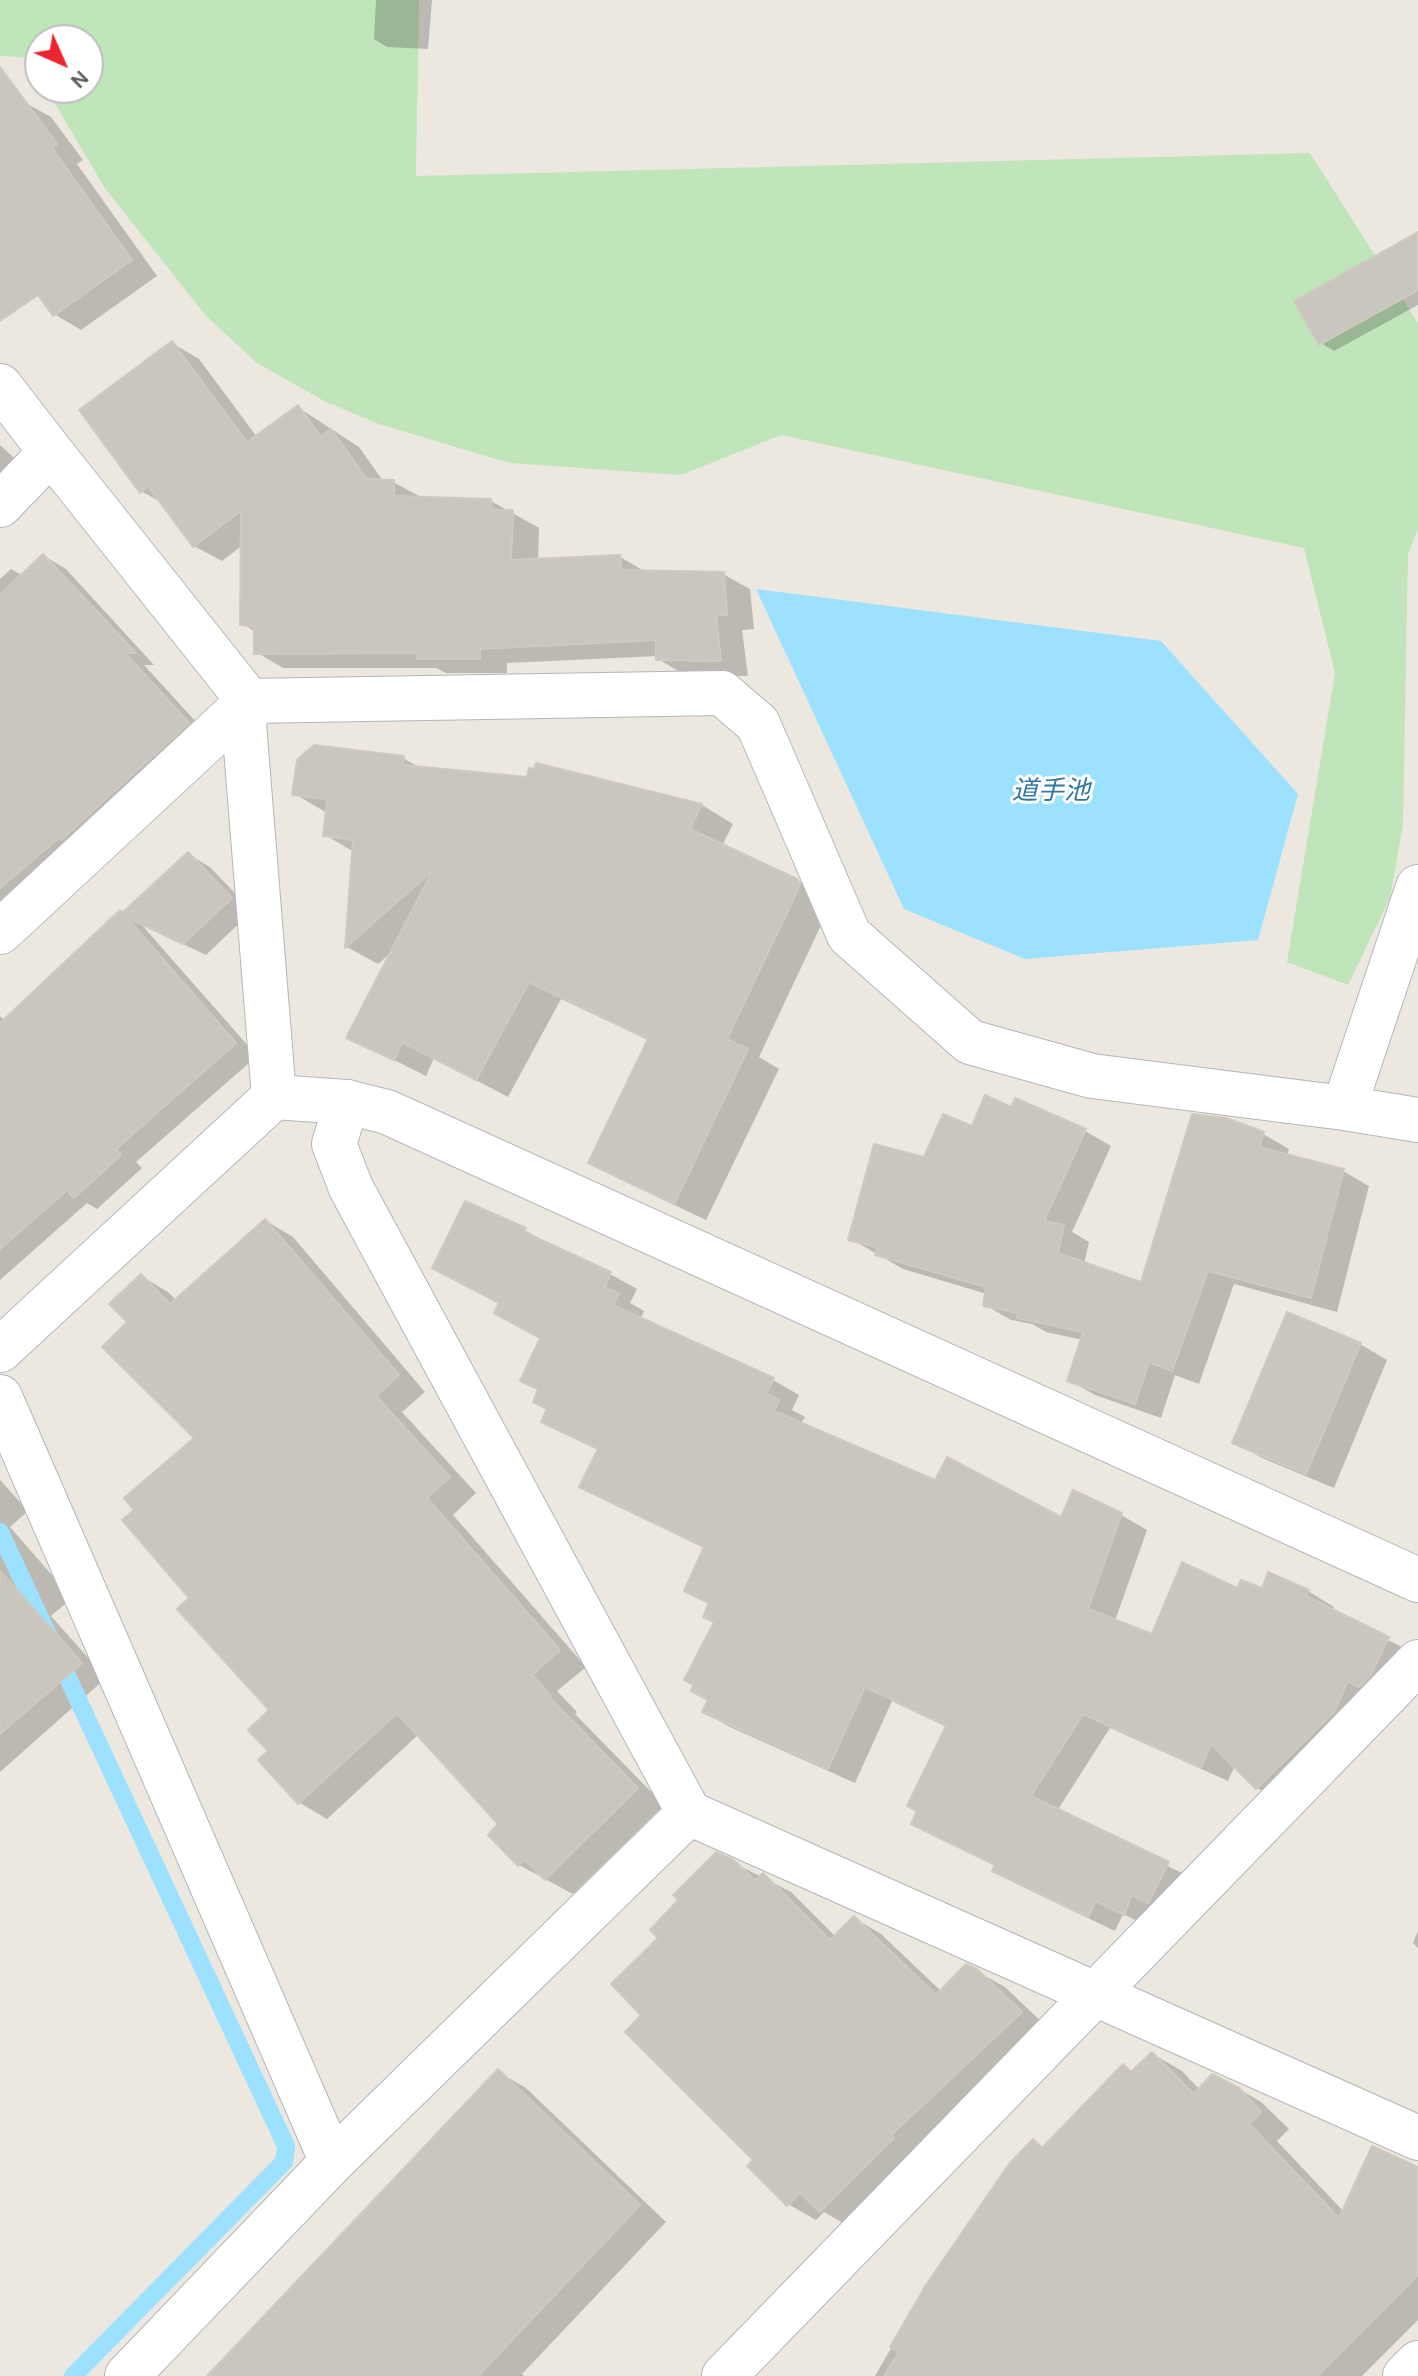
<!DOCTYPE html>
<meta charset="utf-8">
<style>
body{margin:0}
#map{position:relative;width:1418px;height:2376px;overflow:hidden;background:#ece8df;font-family:Karla,sans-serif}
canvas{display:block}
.north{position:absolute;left:24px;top:24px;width:80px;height:80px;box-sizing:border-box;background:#fff;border:2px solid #bcbec0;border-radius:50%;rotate:135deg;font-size:22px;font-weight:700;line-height:32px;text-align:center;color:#585d61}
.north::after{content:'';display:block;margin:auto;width:28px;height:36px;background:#ec2530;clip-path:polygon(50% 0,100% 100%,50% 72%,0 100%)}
</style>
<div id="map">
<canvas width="1418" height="2376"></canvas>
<div class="north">N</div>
</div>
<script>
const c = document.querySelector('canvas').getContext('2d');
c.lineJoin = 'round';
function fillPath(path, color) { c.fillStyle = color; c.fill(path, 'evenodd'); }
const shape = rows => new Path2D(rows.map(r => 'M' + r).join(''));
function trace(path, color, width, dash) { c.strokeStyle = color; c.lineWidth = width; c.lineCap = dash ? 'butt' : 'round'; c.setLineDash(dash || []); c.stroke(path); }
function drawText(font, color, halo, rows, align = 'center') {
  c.font = font + ' Karla,"Noto Sans JP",sans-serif'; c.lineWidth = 6; c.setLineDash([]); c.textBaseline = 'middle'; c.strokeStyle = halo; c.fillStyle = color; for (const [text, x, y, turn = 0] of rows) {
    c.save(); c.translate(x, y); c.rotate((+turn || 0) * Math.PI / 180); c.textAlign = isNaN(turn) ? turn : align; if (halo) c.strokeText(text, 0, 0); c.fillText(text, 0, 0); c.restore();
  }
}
const green = shape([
 [0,0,419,0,416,176,1310,153,1418,323,1418,529,1408,554,1403,825,1390,898,1348,985,1287,962,1335,673,1304,548,781,435,681,475,509,463,379,424,326,402,257,363,206,316,104,187,46,88,88,88,88,40,40,40,40,75,32,58,0,56]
]);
const water = shape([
 [756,589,1161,641,1298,794,1258,940,1025,959,904,909]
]);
const shadow = shape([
 [376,0,432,0,428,49,387,47,374,39],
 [0,81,24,102,51,117,83,160,77,164,157,276,81,330,54,314,0,217],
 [1418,235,1418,305,1334,351,1321,343],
 [172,343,199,359,257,437,299,408,359,447,383,481,393,482,421,497,491,501,539,528,538,561,620,557,646,572,723,574,750,589,754,629,742,630,748,676,685,675,658,659,658,656,507,663,507,673,446,673,436,668,283,668,256,652,256,632,242,624,243,545,222,561,194,546,164,504,141,491],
 [0,445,26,469,0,495],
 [44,556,66,569,154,665,144,665,209,736,0,919,0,579,11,569,23,576],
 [403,758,422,769,528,780,537,766,702,805,733,824,722,846,797,880,829,899,831,904,759,1057,779,1069,706,1220,622,1180,591,1162,650,1041,561,999,508,1097,434,1058,426,1076,348,1037,393,951,378,964,347,947,354,852,325,835,327,813,295,794],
 [188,854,210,867,252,911,206,955,141,924,257,1056,136,1162,142,1168,97,1209,87,1203,0,1280,0,1016,5,1021],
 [1016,1101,1085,1131,1111,1146,1072,1232,1089,1242,1084,1264,1142,1285,1263,1134,1289,1149,1287,1156,1343,1171,1369,1186,1337,1312,1234,1284,1199,1384,1175,1375,1161,1418,1095,1395,1069,1380,1083,1340,1046,1332,1032,1324,1011,1320,985,1305,987,1294,903,1269,851,1239,925,1160,973,1128,1012,1109],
 [266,1221,293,1237,425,1392,402,1412,476,1493,453,1515,586,1667,557,1691,577,1712,575,1714,664,1805,573,1894,519,1865,501,1825,419,1734,327,1819,300,1803,260,1761,271,1751,272,1710,192,1598,197,1439,130,1322,141,1276,168,1292,177,1301],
 [527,1231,550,1247,610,1274,637,1289,630,1303,644,1311,640,1320,773,1380,799,1395,792,1410,805,1417,801,1424,936,1482,1062,1520,1121,1515,1147,1530,1115,1621,1153,1636,1238,1590,1308,1591,1334,1607,1332,1611,1415,1654,1284,1803,1257,1788,1235,1765,1228,1781,1110,1728,1057,1811,1194,1879,1151,1928,1123,1914,1115,1931,1021,1886,995,1871,997,1866,913,1823,948,1727,892,1701,855,1783,730,1727,704,1712,711,1700,716,1622,710,1604,686,1590,706,1548,582,1486,599,1450,543,1421,549,1409,540,1390,522,1380,542,1338,521,1242],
 [1360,1344,1387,1360,1334,1488,1262,1458,1235,1442],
 [0,1480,28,1511,10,1527,72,1598,51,1616,106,1678,0,1772],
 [734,1863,791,1892,836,1937,854,1918,881,1934,942,1992,976,1971,1005,1987,1048,2028,848,2226,824,2212,816,2220,788,2204,644,2015],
 [1418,1931,1418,1948,1413,1943],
 [1153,2054,1182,2071,1200,2090,1231,2084,1261,2102,1289,2129,1277,2141,1344,2212,1418,2169,1418,2320,1362,2376,875,2376,927,2286,1033,2141,1045,2148,1123,2066,1134,2072],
 [498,2072,526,2088,666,2222,522,2374,524,2376,210,2376]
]);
const stream = shape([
 [0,1532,286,2146,284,2162,73,2376]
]);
const building = shape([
 [0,67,57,144,52,148,132,260,53,316,38,295,0,321,0,67],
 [1418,232,1418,290,1319,345,1294,301,1418,232],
 [172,341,247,442,298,405,321,437,331,429,367,479,394,480,394,496,491,499,492,510,513,510,511,560,620,555,621,570,724,572,727,615,716,615,721,661,656,660,656,640,480,649,480,659,417,659,417,653,254,654,254,626,240,625,241,511,193,547,148,486,140,493,79,410,172,341],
 [43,554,136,653,125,653,189,723,61,840,59,838,0,888,0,595,43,554],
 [314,745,404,756,403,765,527,777,529,768,534,769,536,763,702,804,690,829,797,879,800,885,727,1039,748,1049,674,1204,588,1163,648,1039,529,982,476,1080,402,1042,394,1060,346,1038,433,870,345,948,353,840,323,836,327,799,292,795,297,760,314,745],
 [188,852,232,898,183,944,126,917,236,1043,116,1149,121,1155,74,1198,67,1190,0,1249,0,1023,120,910,122,913,188,852],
 [985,1095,1011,1107,1015,1098,1086,1129,1044,1221,1064,1225,1058,1253,1141,1282,1192,1114,1226,1118,1264,1132,1259,1147,1344,1169,1311,1298,1208,1271,1172,1371,1149,1362,1135,1404,1067,1381,1083,1332,1017,1318,1018,1313,983,1306,986,1287,875,1255,877,1247,848,1240,874,1144,924,1157,943,1114,972,1126,985,1095],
 [465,1201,526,1228,524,1232,611,1272,605,1287,619,1294,613,1305,774,1378,766,1394,779,1400,774,1411,935,1480,947,1457,1061,1517,1073,1490,1122,1513,1088,1609,1152,1634,1182,1562,1237,1588,1241,1580,1262,1588,1268,1572,1309,1590,1306,1596,1389,1637,1370,1676,1359,1687,1348,1681,1334,1712,1256,1789,1211,1744,1201,1768,1083,1714,1031,1796,1169,1862,1148,1903,1132,1895,1124,1915,1096,1901,1088,1917,992,1871,995,1865,911,1824,917,1811,907,1806,946,1726,865,1687,828,1769,702,1712,708,1700,691,1691,693,1685,684,1680,714,1622,703,1617,709,1603,684,1591,704,1547,579,1487,598,1449,541,1422,547,1409,533,1402,538,1389,520,1381,540,1338,494,1313,499,1303,432,1268,465,1201],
 [265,1219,399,1375,376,1396,450,1477,427,1498,560,1650,532,1675,551,1696,549,1697,638,1788,545,1880,525,1860,518,1866,488,1835,498,1824,397,1713,298,1804,258,1760,268,1751,248,1730,269,1710,177,1609,189,1598,122,1520,134,1510,124,1498,194,1438,102,1347,127,1322,109,1304,141,1274,170,1304,265,1219],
 [1287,1312,1361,1343,1306,1474,1232,1443,1287,1312],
 [0,1571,82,1663,0,1734,0,1571],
 [716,1852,735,1861,755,1880,763,1873,830,1940,854,1916,936,1995,966,1964,977,1969,1022,2012,891,2135,894,2138,820,2212,800,2193,787,2206,747,2166,753,2160,625,2032,641,2015,611,1984,658,1938,650,1930,678,1900,673,1895,716,1852],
 [1152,2052,1194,2094,1212,2074,1239,2088,1261,2112,1249,2124,1339,2218,1372,2146,1418,2167,1418,2275,1317,2376,884,2376,899,2352,890,2347,926,2285,1009,2164,1033,2139,1042,2148,1123,2064,1131,2072,1152,2052],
 [498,2069,640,2205,478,2376,207,2376,498,2069]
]);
const street = shape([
 [0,386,51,452],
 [0,505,51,452,249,701,244,724,274,1097],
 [0,932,249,701,722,693,758,724,849,935,970,1042,1092,1076,1344,1108,1418,1120],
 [347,1102,334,1144,351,1188,689,1813,1418,2138],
 [1344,1108,1418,887],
 [0,1397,332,2162],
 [127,2376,332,2162,689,1813],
 [724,2376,1418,1662],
 [1405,2376,1418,2363]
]);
const secondary = shape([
 [0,1350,274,1097,347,1102,387,1112,1418,1580]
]);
const waterNames = [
 ["道手池",1051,792]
];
fillPath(green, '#c0e5bb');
fillPath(water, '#9ce1ff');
fillPath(shadow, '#0003');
trace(stream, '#9ce1ff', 18);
fillPath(building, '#c9c5bf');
trace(building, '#d1c8be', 2);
trace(street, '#b2b7bb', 46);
trace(secondary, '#b3b8bd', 46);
trace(street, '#fff', 44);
trace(secondary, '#fff', 44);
drawText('italic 26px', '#3477a0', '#fff', waterNames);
</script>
